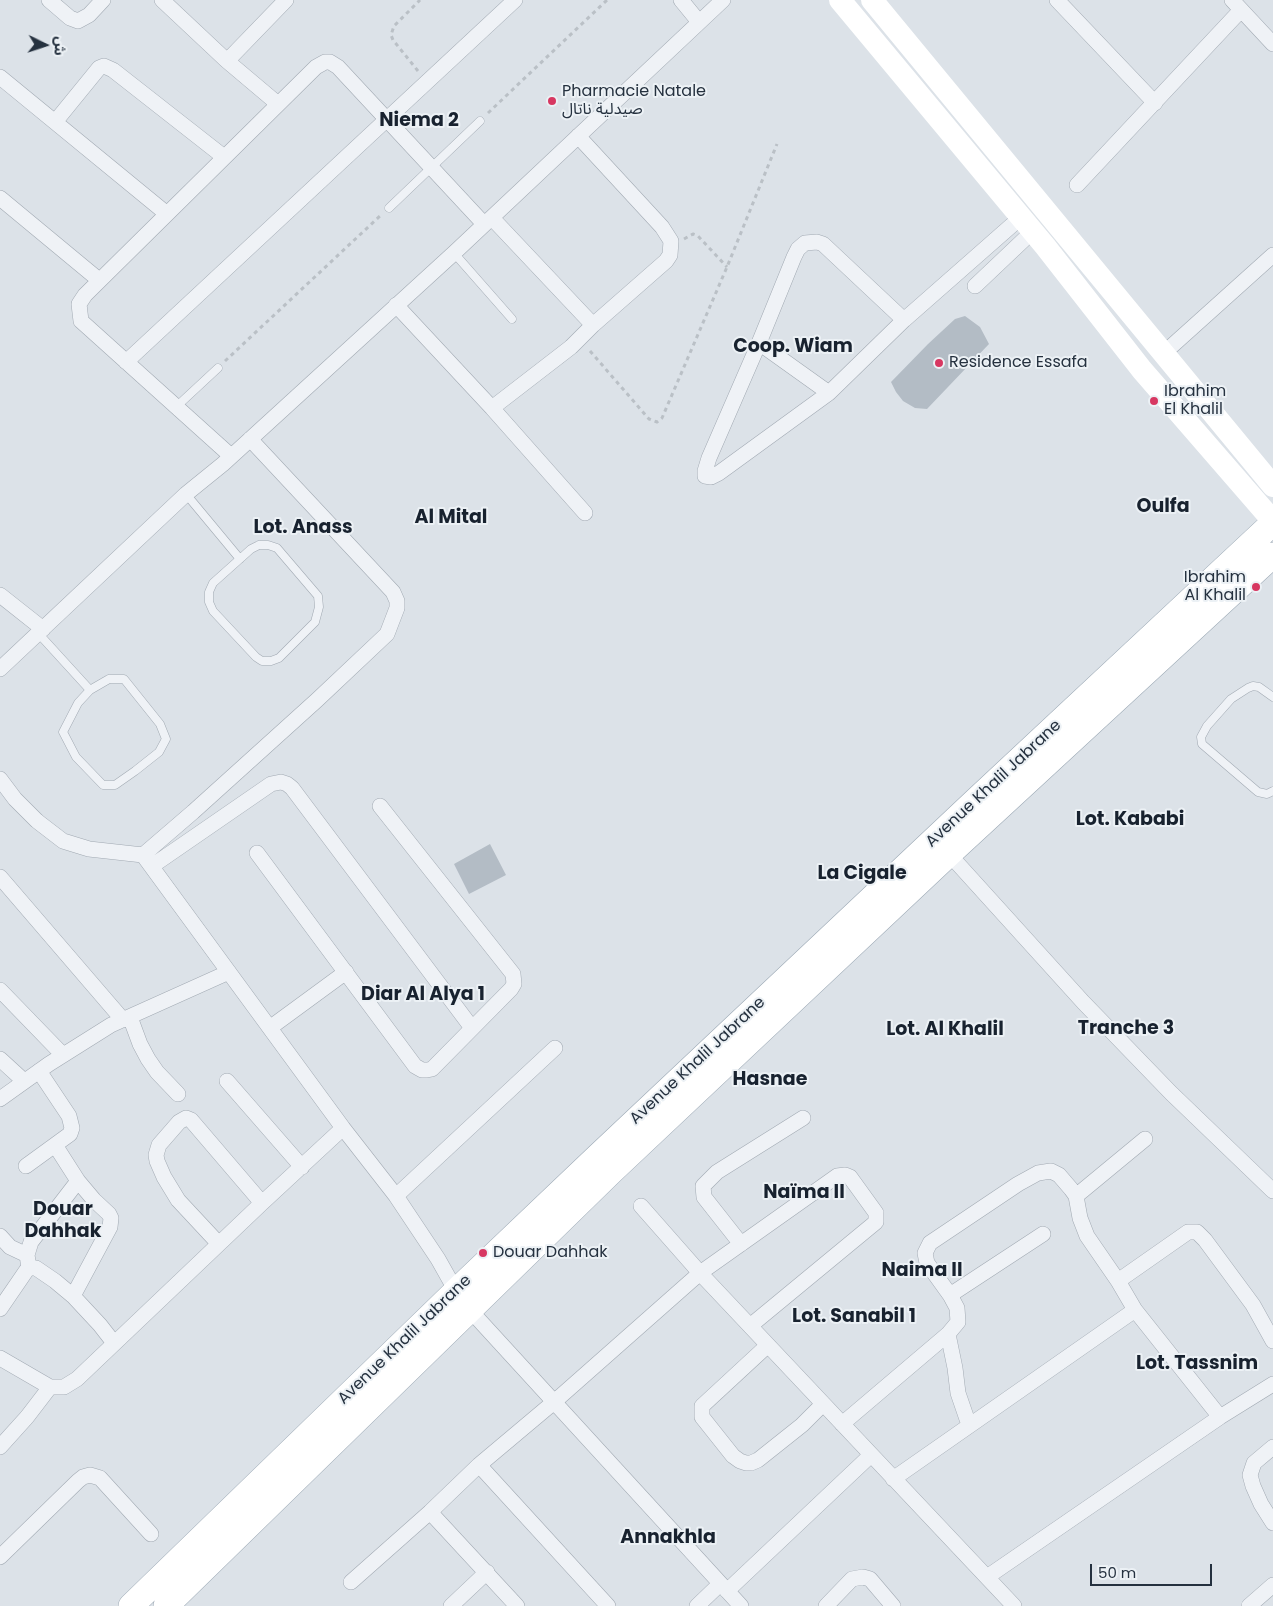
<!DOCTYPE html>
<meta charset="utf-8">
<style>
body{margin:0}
#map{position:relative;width:1273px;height:1606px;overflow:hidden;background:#dce2e8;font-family:Poppins,"Noto Sans Arabic",sans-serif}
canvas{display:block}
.north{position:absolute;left:20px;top:20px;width:50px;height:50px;-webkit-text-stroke:4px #ecf1f5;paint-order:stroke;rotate:94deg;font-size:14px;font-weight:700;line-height:20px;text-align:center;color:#25313f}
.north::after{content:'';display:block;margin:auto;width:18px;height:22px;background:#25313f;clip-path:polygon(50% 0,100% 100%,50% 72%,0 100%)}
.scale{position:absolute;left:1090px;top:1564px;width:122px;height:22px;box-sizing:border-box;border:2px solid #25313f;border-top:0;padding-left:6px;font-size:15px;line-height:18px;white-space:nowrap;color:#25313f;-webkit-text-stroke:4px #ecf1f5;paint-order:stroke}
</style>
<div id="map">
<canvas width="1273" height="1606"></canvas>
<div class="north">ش</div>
<div class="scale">50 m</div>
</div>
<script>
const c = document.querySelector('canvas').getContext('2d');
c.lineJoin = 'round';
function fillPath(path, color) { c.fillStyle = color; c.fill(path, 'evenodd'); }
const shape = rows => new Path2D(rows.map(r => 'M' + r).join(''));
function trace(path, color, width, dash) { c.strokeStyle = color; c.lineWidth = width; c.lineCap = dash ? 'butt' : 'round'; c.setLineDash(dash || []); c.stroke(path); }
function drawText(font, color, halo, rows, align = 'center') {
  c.font = font + ' Poppins,"Noto Sans Arabic",sans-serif'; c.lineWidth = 4; c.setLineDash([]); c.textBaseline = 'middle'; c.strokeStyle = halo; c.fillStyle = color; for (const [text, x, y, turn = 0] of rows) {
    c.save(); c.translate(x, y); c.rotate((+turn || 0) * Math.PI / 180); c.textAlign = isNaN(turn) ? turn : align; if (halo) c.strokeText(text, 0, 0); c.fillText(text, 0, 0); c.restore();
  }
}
const building = shape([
 [965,316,980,327,989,344,927,409,915,408,903,401,896,392,891,382,928,344,955,319],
 [490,844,506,875,469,894,454,864]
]);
const path = shape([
 [418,71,393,40,391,35,394,26,420,0],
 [488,113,607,0],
 [684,239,693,234,698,236,727,267],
 [590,351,649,419,657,422,662,418,727,267,777,144],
 [225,361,381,215]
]);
const lane = shape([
 [389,208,480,121],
 [454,253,512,319],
 [176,407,218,368],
 [186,494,240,559],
 [259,545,268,545,277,548,318,596,319,607,315,622,279,658,271,661,262,661,256,657,213,611,209,602,209,592,213,583,251,549,259,545],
 [38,633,90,690],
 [109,679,124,679,160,724,166,739,159,752,135,771,115,785,103,785,76,757,63,732,78,703,90,690,109,679],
 [1273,697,1259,687,1253,686,1248,688,1231,699,1207,726,1201,737,1202,744,1258,792,1267,794,1273,791]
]);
const street = shape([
 [49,0,70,18,78,21,89,15,103,0],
 [162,0,227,61,278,104],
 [681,0,699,22],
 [1057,0,1155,103],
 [1232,0,1273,44],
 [227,61,286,0],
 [0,77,167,214],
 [55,122,99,68,104,66,113,70,224,157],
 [1077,185,1241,10],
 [0,198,99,280],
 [492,218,593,325],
 [975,286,1032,232],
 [396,305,492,408,585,513],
 [904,320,823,244,817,242,805,243,798,249,794,257,759,343,709,458,705,471,705,476,711,477,719,473,829,393,904,320,1020,218],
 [759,343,829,393],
 [1164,353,1273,255],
 [126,362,515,0],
 [492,408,571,347,593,325,666,261,670,255,671,241,662,227,578,136],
 [231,456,81,321,79,304,85,295,316,67,325,62,330,62,338,67,484,224],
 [0,595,43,629],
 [0,669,186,494,223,464,454,253,723,0],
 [0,779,15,799,37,821,63,841,89,849,143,855,193,812,317,700,387,634,397,608,397,601,393,592,250,439],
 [257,853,415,1066,422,1070,427,1070,432,1069,511,989,514,984,513,974,380,806],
 [949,854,1083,1002,1171,1093,1273,1191],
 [143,855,343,1128,396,1196,438,1259,456,1291,469,1309,741,1606],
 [152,866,271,784,281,782,287,784,292,788,472,1028],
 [0,877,123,1020],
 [0,990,63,1055],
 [130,1017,140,1044,148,1059,157,1072,178,1094],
 [271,1027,346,972],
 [0,1059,24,1081],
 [227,1081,302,1167],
 [0,1099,49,1064,111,1025,229,972],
 [55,1145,78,1181,94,1200,109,1214,111,1218,110,1227,73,1296],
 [26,1166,70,1134,72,1128,69,1116,39,1071],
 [396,1196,555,1048],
 [1076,1196,1145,1139],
 [641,1206,700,1273,1014,1606],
 [0,1236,10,1247,27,1255],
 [219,1244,178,1200,164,1177,157,1161,156,1155,159,1145,179,1122,186,1118,191,1120,262,1203],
 [741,1244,704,1197,703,1186,717,1172,803,1118],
 [29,1268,27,1255,31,1242,78,1181],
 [1118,1281,1188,1232,1197,1232,1205,1240,1253,1305,1273,1341],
 [950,1295,1043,1234],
 [0,1309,26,1271,29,1268,36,1268,55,1281,73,1296,100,1325,114,1343],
 [768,1345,702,1406,702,1417,733,1456,740,1461,746,1463,751,1463,758,1460,802,1425,823,1404],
 [0,1358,50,1387,64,1387,77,1379,262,1203,343,1128],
 [842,1424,948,1334],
 [969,1425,958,1393,955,1368,948,1334,958,1322,957,1308,950,1295,927,1263,925,1253,930,1243,1018,1184,1038,1173,1051,1171,1059,1175,1071,1189,1076,1196,1080,1218,1087,1236,1118,1281,1135,1310],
 [0,1447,27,1417,50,1387],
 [1273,1447,1254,1463,1250,1475,1253,1486,1261,1504,1273,1523],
 [479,1465,608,1606],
 [893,1479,1135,1310,1220,1417],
 [430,1512,517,1606],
 [0,1557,78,1481,83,1477,90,1475,100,1478,151,1534],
 [987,1577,1220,1417,1273,1384],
 [351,1582,430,1512,479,1465,554,1402,700,1273,837,1176,845,1175,850,1177,876,1213,876,1222,750,1326],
 [727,1591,871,1455],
 [451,1606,487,1572],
 [697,1606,720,1584],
 [826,1606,852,1579,863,1577,870,1579,893,1606],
 [1249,1606,1273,1585]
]);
const secondary = shape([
 [840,0,1045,246,1142,370,1273,521],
 [872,0,1273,486]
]);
const primary = shape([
 [131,1606,456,1291,599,1155,976,800,1273,523],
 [166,1606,611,1172,949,854,1273,555]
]);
const markers = [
 [552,101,5,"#d73761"],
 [939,363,5,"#d73761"],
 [1154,401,5,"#d73761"],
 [1256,587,5,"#d73761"],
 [483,1253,5,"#d73761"]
];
const poiNames = [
 ["Pharmacie Natale",562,92],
 ["صيدلية ناتال",562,110],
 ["Residence Essafa",949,363],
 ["Ibrahim",1164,392],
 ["El Khalil",1164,410],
 ["Ibrahim",1246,578,"right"],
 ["Al Khalil",1246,596,"right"],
 ["Douar Dahhak",493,1253]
];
const streetNames = [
 ["Avenue Khalil Jabrane",994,784,-43],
 ["Avenue Khalil Jabrane",698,1061,-43],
 ["Avenue Khalil Jabrane",405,1340,-44]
];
const quarterNames = [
 ["Niema 2",419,121],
 ["Coop. Wiam",793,347],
 ["Oulfa",1163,507],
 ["Al Mital",451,518],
 ["Lot. Anass",303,528],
 ["Lot. Kababi",1130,820],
 ["La Cigale",862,874],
 ["Diar Al Alya 1",423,995],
 ["Tranche 3",1126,1029],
 ["Lot. Al Khalil",945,1030],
 ["Hasnae",770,1080],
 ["Naïma II",804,1193],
 ["Douar",63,1210],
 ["Dahhak",63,1232],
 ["Naima II",922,1271],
 ["Lot. Sanabil 1",854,1317],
 ["Lot. Tassnim",1197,1364],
 ["Annakhla",668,1538]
];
fillPath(building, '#b3bcc5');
trace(lane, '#a1a9b2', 9);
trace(street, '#a1a9b2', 16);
trace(primary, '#9ba8b4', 26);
trace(path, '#bac0c6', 3, [4, 4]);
trace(lane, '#eff2f6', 8);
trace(street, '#eff2f6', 15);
trace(secondary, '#fff', 22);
trace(primary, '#fff', 25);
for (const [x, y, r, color] of markers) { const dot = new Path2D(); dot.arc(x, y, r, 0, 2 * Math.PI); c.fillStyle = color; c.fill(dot); trace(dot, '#ecf1f5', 2); }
drawText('16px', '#25313f', '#ecf1f5', poiNames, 'left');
drawText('16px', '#25313f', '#ecf1f5', streetNames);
drawText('bold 19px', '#18222f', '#ecf1f5', quarterNames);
</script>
